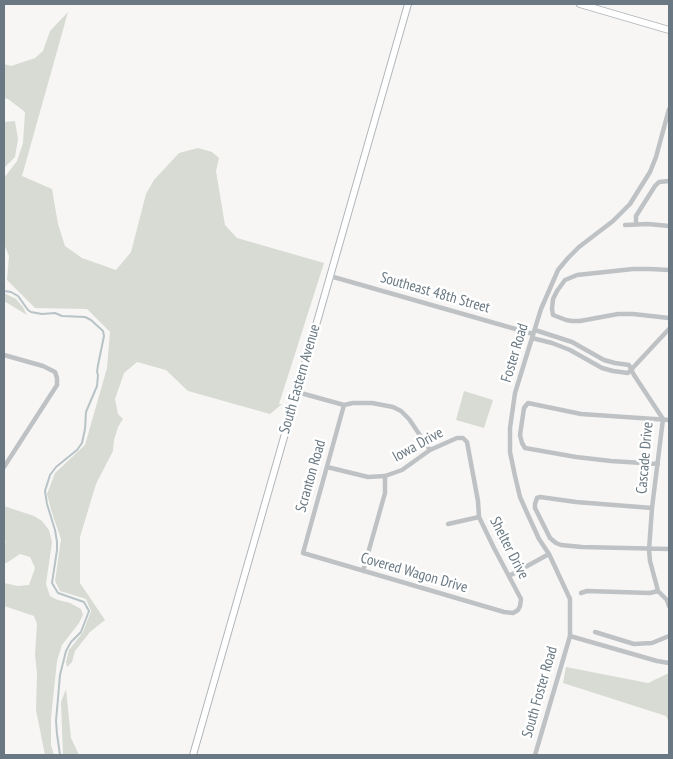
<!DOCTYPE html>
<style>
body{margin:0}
#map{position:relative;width:673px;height:759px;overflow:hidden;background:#f7f6f4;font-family:"PT Sans Narrow",sans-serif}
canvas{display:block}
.frame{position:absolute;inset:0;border:5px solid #697882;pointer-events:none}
</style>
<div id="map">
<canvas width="673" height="759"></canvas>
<div class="frame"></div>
</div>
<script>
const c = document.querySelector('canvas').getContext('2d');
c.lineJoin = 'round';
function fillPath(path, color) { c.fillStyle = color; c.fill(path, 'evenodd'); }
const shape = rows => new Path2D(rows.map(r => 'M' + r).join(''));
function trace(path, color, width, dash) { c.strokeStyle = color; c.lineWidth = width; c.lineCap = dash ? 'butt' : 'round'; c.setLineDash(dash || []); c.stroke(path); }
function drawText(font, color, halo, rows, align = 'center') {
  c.font = font + ' "PT Sans Narrow",sans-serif'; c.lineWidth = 5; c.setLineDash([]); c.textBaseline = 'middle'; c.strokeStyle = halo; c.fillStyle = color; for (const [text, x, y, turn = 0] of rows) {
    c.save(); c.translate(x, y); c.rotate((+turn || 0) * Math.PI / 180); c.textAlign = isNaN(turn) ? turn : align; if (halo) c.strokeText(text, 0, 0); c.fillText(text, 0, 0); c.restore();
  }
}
const green = shape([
 [68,12,22,176,52,189,58,224,65,246,82,258,116,270,131,252,146,194,154,180,179,153,198,148,212,152,219,158,216,171,225,225,237,238,324,263,279,404,282,404,270,414,188,391,166,370,137,362,124,373,115,399,118,414,123,419,118,427,114,440,113,451,96,484,80,537,80,583,105,620,90,632,75,651,72,662,67,667,66,662,69,650,83,632,91,611,86,599,60,591,55,581,61,539,52,513,47,494,55,473,85,445,107,368,110,332,87,309,35,308,7,280,9,256,4,244,4,178,17,161,23,143,25,112,8,99,4,98,4,64,11,66,35,58,43,51,50,31],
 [15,121,18,139,15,157,4,168,4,122],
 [4,293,16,299,23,307,27,315,4,301],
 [464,391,493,400,484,428,456,420],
 [4,506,34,516,42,521,49,530,52,542,46,584,50,596,58,600,70,603,81,609,83,615,79,623,62,645,57,661,51,718,51,745,54,755,45,755,36,710,37,673,35,655,37,624,34,616,4,606,4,583,18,586,29,585,35,568,30,557,20,554,8,562,4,564,4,545,6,541,4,541],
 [566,667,648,683,669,673,669,722,666,716,563,683],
 [66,689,71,738,79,755,63,755,61,702]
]);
const stream = shape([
 [4,291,11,292,18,296,28,310,31,312,42,314,55,313,62,316,85,317,91,320,103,331,104,336,98,365,97,372,98,375,97,386,86,412,85,429,82,443,77,450,56,467,50,475,45,491,47,504,55,530,57,542,57,550,52,583,58,593,84,602,89,611,81,632,71,642,66,651,60,675,56,721,57,734,60,755]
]);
const street = shape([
 [636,224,636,216,655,186,659,182,669,181],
 [625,225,648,224,669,226],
 [669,270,650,269,633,269,577,275,565,280,557,291,553,299,552,309,553,315,566,320,572,321,580,321,618,314,633,314,669,318],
 [330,276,533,334],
 [535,330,572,342,604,360,615,363,629,365,634,375,663,419,652,508,649,550,650,561,657,587,658,591,667,600,669,606],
 [532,338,552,343,570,350,602,368,613,371,628,373,669,329],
 [4,355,43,366,55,372,57,378,57,385,4,467],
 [297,392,344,405,353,403,372,403,393,407,401,411,409,419,430,450],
 [658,464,611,461,576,457,525,448,522,443,520,435,524,408,528,403,581,414,669,420],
 [327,467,368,477,385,476,402,470,430,450,457,438,463,438,467,442,478,501,479,517,494,548,521,599,520,606,518,610,513,613,504,612,303,553,344,405],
 [652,508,576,502,540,497,537,498,535,504,535,508,550,538,556,543,561,545,582,547,669,549],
 [448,524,479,517],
 [363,571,385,493,385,476],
 [509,576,549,554],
 [581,593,587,591,650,593,658,591],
 [595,632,634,644,652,643,669,636],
 [570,636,657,661,669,663],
 [535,755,570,636,570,599,549,554,539,539,528,515,520,497,515,476,510,452,510,428,515,393,541,309,558,270,568,258,579,247,613,221,630,204,650,172,656,157,669,109]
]);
const secondary = shape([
 [580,4,669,30],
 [193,755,408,4]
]);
const streetNames = [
 ["Southeast 48th Street",435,293,16],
 ["Foster Road",515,353,-73],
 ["South Eastern Avenue",300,379,-74],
 ["Iowa Drive",418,445,-29],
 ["Cascade Drive",645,458,-85],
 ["Scranton Road",311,476,-74],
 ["Shelter Drive",509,548,63],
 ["Covered Wagon Drive",414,573,16],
 ["South Foster Road",540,692,-74]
];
fillPath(green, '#d7dbd3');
trace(stream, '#b8c3c7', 2);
trace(secondary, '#b1b6ba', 8);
trace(street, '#bec2c5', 4.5);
trace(secondary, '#fff', 6);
drawText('15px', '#697882', '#fff', streetNames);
</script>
